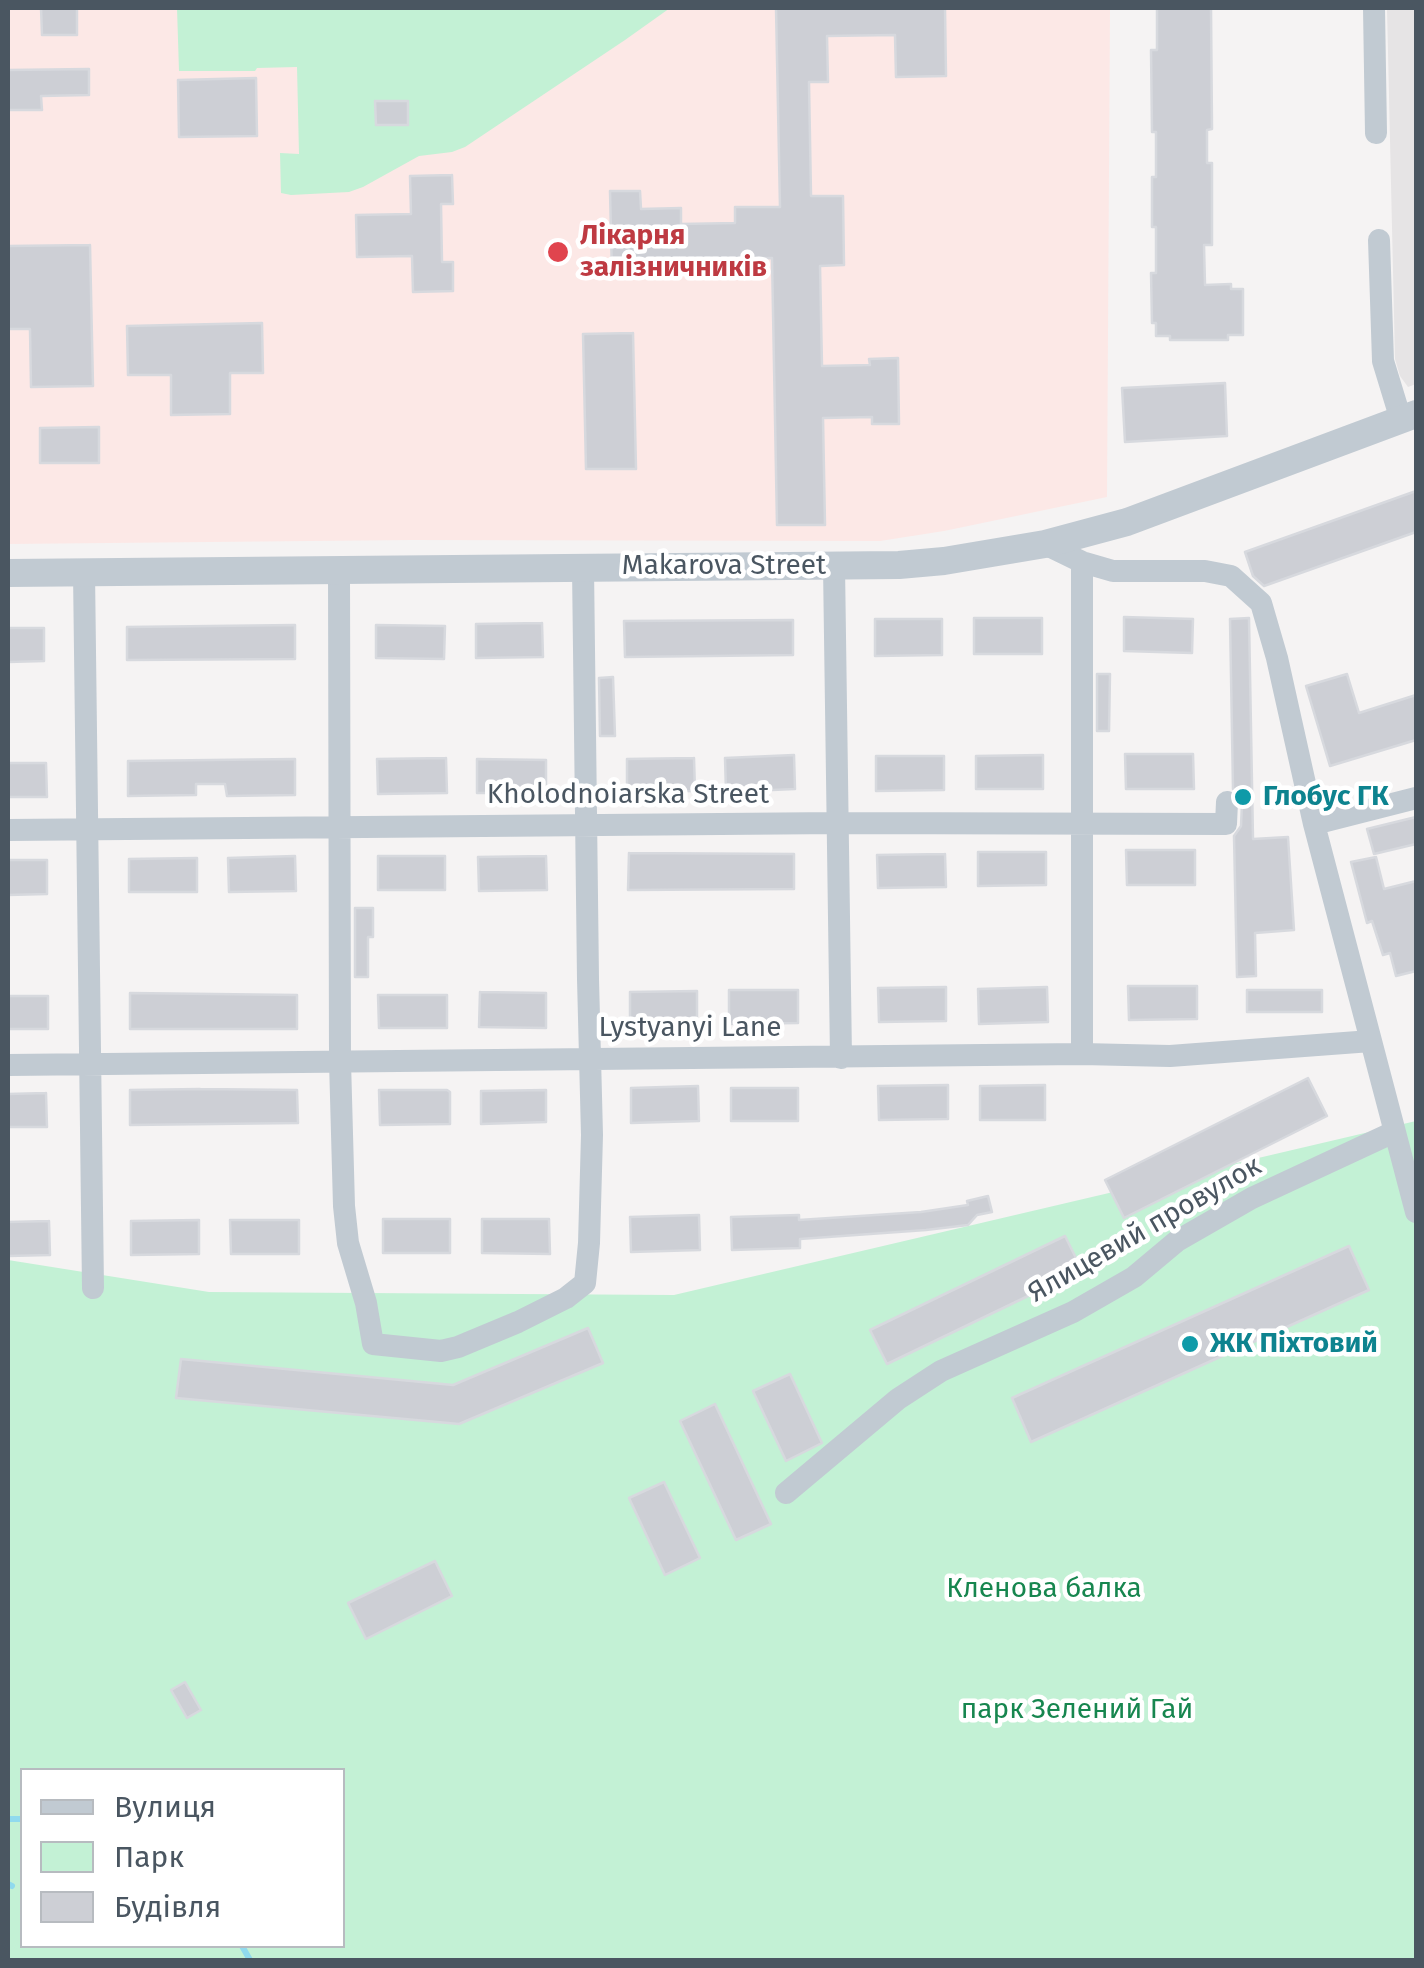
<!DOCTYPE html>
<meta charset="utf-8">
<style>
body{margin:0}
#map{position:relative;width:1424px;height:1968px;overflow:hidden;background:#f5f3f3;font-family:"Fira Sans",sans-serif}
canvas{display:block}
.frame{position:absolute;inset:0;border:10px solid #4a5661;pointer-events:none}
.legend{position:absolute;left:20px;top:1768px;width:325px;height:180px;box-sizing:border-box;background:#fff;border:2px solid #b7bbc0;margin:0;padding:12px 18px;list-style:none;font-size:30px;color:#4a5661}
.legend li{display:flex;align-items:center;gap:20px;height:50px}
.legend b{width:50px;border:2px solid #b7bbc0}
</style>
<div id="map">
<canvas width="1424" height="1968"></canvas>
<div class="frame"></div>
<ul class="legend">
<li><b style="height:12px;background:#c1cad2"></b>Вулиця</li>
<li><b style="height:28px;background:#c3f1d5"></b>Парк</li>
<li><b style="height:28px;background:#cdcfd5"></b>Будівля</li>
</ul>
</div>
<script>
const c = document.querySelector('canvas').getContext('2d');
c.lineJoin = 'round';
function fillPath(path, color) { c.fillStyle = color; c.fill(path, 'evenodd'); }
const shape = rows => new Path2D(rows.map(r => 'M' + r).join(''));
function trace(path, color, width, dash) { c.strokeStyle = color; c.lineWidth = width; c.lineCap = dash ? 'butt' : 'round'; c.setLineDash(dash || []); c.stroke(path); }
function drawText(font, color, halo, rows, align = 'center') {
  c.font = font + ' "Fira Sans",sans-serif'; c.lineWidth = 9; c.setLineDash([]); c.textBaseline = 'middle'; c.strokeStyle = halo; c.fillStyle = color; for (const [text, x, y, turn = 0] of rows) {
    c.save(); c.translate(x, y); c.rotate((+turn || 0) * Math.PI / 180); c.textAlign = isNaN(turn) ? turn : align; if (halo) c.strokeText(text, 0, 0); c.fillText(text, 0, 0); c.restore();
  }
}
const education = shape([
 [1387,8,1416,8,1416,384,1408,387,1400,376,1395,359]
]);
const medical = shape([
 [8,8,1110,8,1107,497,944,531,880,541,411,540,8,544]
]);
const green = shape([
 [177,8,670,8,625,40,465,147,452,152,419,156,363,187,349,192,291,195,281,193,280,153,299,154,297,67,257,68,255,71,179,71],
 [1416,1121,1416,1960,8,1960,8,1260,209,1292,674,1295],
 [22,1770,342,1770,342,1946,22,1946]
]);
const stream = shape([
 [8,1819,22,1819],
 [8,1884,12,1886],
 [242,1946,250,1960]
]);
const building = shape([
 [41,8,77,8,77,35,42,35,41,8],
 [776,8,945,8,946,76,896,77,895,35,827,36,828,82,809,82,811,196,843,196,844,265,820,266,822,366,870,365,869,359,898,358,899,424,872,424,872,417,823,418,825,525,777,525,772,258,642,260,642,274,612,275,610,191,640,191,641,209,681,208,681,224,735,223,735,207,780,207,776,8],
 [1157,8,1211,8,1212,129,1207,130,1207,163,1212,163,1212,245,1204,245,1205,285,1231,284,1231,289,1243,289,1243,335,1228,335,1228,340,1170,340,1170,336,1156,336,1156,323,1152,323,1151,273,1156,273,1156,227,1152,227,1152,177,1156,177,1156,132,1152,132,1151,50,1157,50,1157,8],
 [89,69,89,95,41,96,42,110,8,110,8,70,89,69],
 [256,78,257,136,179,137,178,80,256,78],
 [375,101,408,101,408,125,376,125,375,101],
 [452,175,453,204,441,204,442,262,453,262,453,291,413,292,412,256,357,257,356,215,411,214,410,176,452,175],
 [90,245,93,386,31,387,30,329,8,329,8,246,90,245],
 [262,323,263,373,230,373,230,414,171,415,171,375,128,375,127,326,262,323],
 [633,333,636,469,586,469,583,334,633,333],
 [1225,383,1227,436,1125,442,1122,388,1225,383],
 [99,427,99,463,40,463,40,428,99,427],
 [1416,491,1416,532,1264,586,1253,576,1245,552,1416,491],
 [1124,617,1193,619,1192,653,1124,651,1124,617],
 [974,618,1042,618,1042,654,974,654,974,618],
 [1249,618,1253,839,1288,837,1294,930,1255,933,1256,976,1237,977,1234,836,1241,826,1242,803,1240,794,1233,789,1230,619,1249,618],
 [875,619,942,619,942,655,875,656,875,619],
 [793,620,793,655,625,657,624,621,793,620],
 [542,623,543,657,476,658,476,624,542,623],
 [295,625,295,659,127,660,127,627,295,625],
 [376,625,445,626,444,659,376,658,376,625],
 [8,628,44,628,44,661,8,662,8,628],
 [1097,674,1110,674,1109,731,1097,731,1097,674],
 [1347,674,1359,713,1416,695,1416,740,1330,766,1306,686,1347,674],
 [613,677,615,736,600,736,599,678,613,677],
 [1125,754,1193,754,1194,789,1126,789,1125,754],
 [794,755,795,789,726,792,725,758,794,755],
 [1043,755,1043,789,976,789,976,756,1043,755],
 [876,756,944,756,944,790,876,791,876,756],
 [446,758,447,793,378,794,377,759,446,758],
 [694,758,695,791,627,792,627,759,694,758],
 [295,759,295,795,227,796,225,784,196,784,196,795,128,796,128,761,295,759],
 [477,759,546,760,546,793,477,793,477,759],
 [8,763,46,763,47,797,8,797,8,763],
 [1416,817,1416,844,1374,854,1367,829,1416,817],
 [1126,850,1195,850,1195,885,1127,885,1126,850],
 [978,852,1046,852,1046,885,978,886,978,852],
 [629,853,794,854,794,889,628,890,629,853],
 [945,854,946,887,878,888,877,855,945,854],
 [295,856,296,891,229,892,228,858,295,856],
 [378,856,445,856,445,890,378,890,378,856],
 [546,856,547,890,479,891,478,857,546,856],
 [1376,857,1384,889,1416,881,1416,971,1396,976,1390,953,1383,955,1372,921,1367,923,1351,862,1376,857],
 [197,858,197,892,129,892,129,859,197,858],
 [8,860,47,860,47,894,8,895,8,860],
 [355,908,373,908,373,937,368,937,368,977,355,977,355,908],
 [1128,986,1197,986,1197,1019,1129,1020,1128,986],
 [946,987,946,1021,879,1022,878,988,946,987],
 [1047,987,1048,1022,979,1024,978,989,1047,987],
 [729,990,798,990,798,1023,729,1024,729,990],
 [1247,990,1322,990,1322,1012,1247,1012,1247,990],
 [697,991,697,1025,630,1025,630,992,697,991],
 [480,992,546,993,546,1028,479,1027,480,992],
 [130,993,297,995,297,1029,130,1029,130,993],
 [378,995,447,995,447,1028,379,1028,378,995],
 [8,996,48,996,48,1029,8,1029,8,996],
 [1308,1078,1327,1116,1124,1218,1105,1180,1308,1078],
 [948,1085,948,1119,879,1120,878,1086,948,1085],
 [1045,1085,1045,1120,980,1120,980,1086,1045,1085],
 [698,1086,699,1121,631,1123,631,1088,698,1086],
 [731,1088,798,1088,798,1121,731,1121,731,1088],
 [200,1089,297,1090,298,1123,130,1125,130,1090,200,1089],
 [379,1090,447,1090,450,1092,450,1124,380,1125,379,1090],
 [546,1090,546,1122,481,1124,481,1091,546,1090],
 [46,1093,47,1127,8,1127,8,1094,46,1093],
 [988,1196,992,1212,977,1215,968,1225,926,1230,800,1239,800,1248,732,1250,731,1217,799,1215,799,1220,921,1212,968,1205,967,1201,988,1196],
 [699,1215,700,1250,631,1252,630,1217,699,1215],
 [383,1219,450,1219,450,1253,383,1253,383,1219],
 [482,1219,549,1219,550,1254,482,1253,482,1219],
 [199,1220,199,1254,131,1255,131,1221,199,1220],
 [230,1220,299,1220,299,1254,231,1254,230,1220],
 [49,1221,50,1255,8,1256,8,1222,49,1221],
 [1065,1236,1082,1270,887,1364,870,1330,1065,1236],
 [1349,1246,1369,1290,1031,1442,1012,1398,1349,1246],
 [588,1328,603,1363,459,1424,176,1398,181,1359,453,1385,588,1328],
 [790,1374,822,1443,786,1461,753,1391,790,1374],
 [715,1404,771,1524,736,1540,680,1421,715,1404],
 [664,1482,700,1558,665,1575,629,1498,664,1482],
 [435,1561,452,1596,366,1639,348,1603,435,1561],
 [185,1682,201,1710,187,1718,171,1690,185,1682]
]);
const minor = shape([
 [1374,8,1376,133],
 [1379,240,1383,361,1401,420],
 [1045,544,1082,562,1113,571,1205,571,1231,576,1261,603,1277,658,1314,824,1416,1212],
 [834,566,841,1058],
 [339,570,340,1061,344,1206,348,1243,366,1303,373,1344,441,1351,458,1347,518,1322,566,1298,585,1283,589,1243,592,1135,588,979,583,567],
 [84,572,93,1288],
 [1314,824,1416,798],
 [8,830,839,823,1226,824,1227,802],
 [1082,1054,1082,562],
 [8,1065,1082,1054,1170,1056,1371,1041],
 [786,1493,898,1399,941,1371,1073,1312,1134,1277,1177,1241,1252,1198,1394,1132]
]);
const tertiary = shape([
 [8,573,899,565,944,561,1045,544,1127,522,1416,414]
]);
const markers = [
 [558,252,12,"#e0444e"],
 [1243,797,10,"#0f9aa8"],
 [1190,1344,10,"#0f9aa8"]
];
const healthNames = [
 ["Лікарня",580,236],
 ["залізничників",580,268]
];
const streetNames = [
 ["Makarova Street",724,566],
 ["Kholodnoiarska Street",628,795],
 ["Lystyanyi Lane",690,1028],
 ["Ялицевий провулок",1145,1230,-30]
];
const cultureNames = [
 ["Глобус ГК",1263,797],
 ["ЖК Піхтовий",1210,1344]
];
const parkNames = [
 ["Кленова балка",1044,1589],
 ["парк Зелений Гай",1077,1710]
];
fillPath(education, '#e6e4e5');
fillPath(medical, '#fce8e6');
fillPath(green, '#c3f1d5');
trace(stream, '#90daee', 6);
fillPath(building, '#cdcfd5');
trace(building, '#d7d9de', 2.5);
trace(minor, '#c1cad2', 22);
trace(tertiary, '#c1cad2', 28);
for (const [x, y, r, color] of markers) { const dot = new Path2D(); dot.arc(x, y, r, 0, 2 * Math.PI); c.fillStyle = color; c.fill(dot); trace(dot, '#fff', 4); }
drawText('bold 28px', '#be3a42', '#fff', healthNames, 'left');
drawText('28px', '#4a5661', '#fff', streetNames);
drawText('bold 28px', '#0d838f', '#fff', cultureNames, 'left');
drawText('28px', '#17864f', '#fff', parkNames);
</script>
